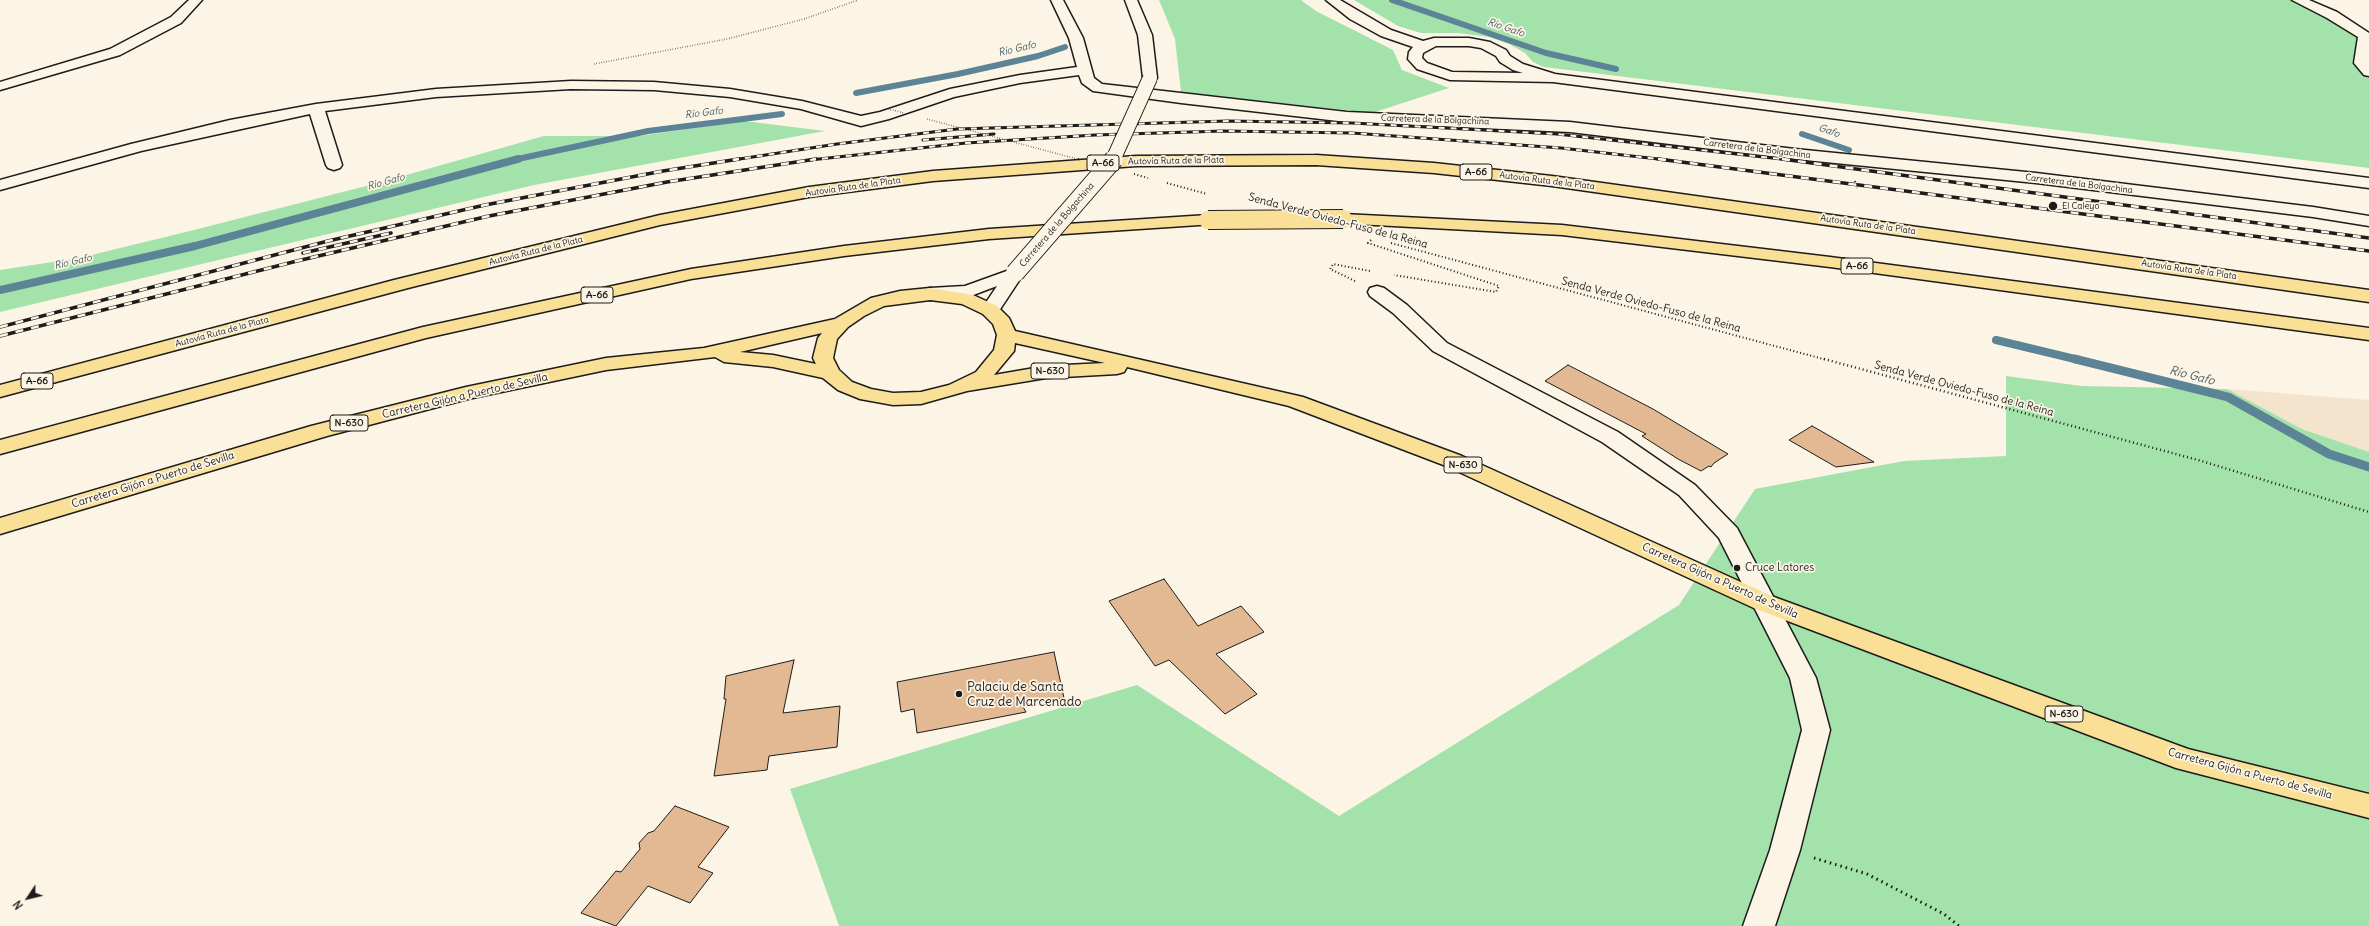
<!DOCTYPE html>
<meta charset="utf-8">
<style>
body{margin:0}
#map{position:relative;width:2369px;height:926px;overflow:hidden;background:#fcf5e5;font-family:Delius,sans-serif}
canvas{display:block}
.north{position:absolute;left:8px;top:878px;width:40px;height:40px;-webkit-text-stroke:3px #fcf5e5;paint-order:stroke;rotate:235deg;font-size:11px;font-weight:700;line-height:16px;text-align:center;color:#1c1c1c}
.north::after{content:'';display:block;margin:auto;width:14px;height:18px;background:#1c1c1c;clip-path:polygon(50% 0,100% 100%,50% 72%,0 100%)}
</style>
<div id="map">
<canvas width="2369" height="926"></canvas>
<div class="north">N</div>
</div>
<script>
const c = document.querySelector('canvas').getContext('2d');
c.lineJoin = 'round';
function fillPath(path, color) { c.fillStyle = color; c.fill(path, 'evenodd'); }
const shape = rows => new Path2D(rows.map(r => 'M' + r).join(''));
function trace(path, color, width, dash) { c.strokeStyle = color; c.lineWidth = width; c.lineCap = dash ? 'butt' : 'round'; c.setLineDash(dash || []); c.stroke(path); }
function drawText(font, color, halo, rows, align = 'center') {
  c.font = font + ' Delius,sans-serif'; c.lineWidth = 3.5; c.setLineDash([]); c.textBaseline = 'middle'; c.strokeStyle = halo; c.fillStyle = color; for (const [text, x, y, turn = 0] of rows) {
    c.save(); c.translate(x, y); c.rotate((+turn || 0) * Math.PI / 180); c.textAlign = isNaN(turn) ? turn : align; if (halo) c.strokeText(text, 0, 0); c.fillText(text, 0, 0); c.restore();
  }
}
const built = shape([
 [2227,389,2369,400,2369,452,2302,429]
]);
const green = shape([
 [1159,0,1301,0,1316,11,1393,50,1402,70,1449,88,1372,113,1181,92,1175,39],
 [1354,0,2298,0,2365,36,2369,72,2369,168,1544,67,1533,62,1525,53,1509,44,1489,37,1458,33,1421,33,1398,26],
 [744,121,825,131,534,185,0,312,0,270,79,258,190,231,378,183,544,136,639,136],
 [2006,376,2082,386,2227,389,2302,429,2369,452,2369,926,839,926,790,789,1137,685,1339,816,1679,605,1755,489,1904,461,2006,456]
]);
const streamFar2 = shape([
 [1392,0,1546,53,1616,69],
 [856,93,958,74,1038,56,1065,47],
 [1802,134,1849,150],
 [513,160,648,131,782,114]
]);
const streamFar1 = shape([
 [0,290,195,246,518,159],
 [1996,340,2079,360]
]);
const stream = shape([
 [2075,359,2228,397,2329,454,2369,467]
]);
const building = shape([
 [1568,365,1653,409,1728,454,1714,463,1711,467,1709,466,1701,471,1678,459,1642,436,1646,434,1545,381,1568,365],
 [1812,426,1821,431,1874,462,1836,467,1789,440,1812,426],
 [1164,579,1198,626,1241,606,1264,632,1216,654,1257,694,1225,714,1169,660,1155,666,1109,601,1164,579],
 [1054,652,1064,698,1022,705,1026,712,917,733,914,709,901,712,897,682,1054,652],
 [794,660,783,713,840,706,837,747,769,756,767,770,714,776,726,699,724,699,726,676,794,660],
 [675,806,729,827,698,867,713,873,690,903,648,886,616,926,581,913,616,871,621,872,640,849,639,843,648,833,654,831,675,806]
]);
const pathFar3 = shape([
 [594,64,727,39,804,19,858,0]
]);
const pathFar2 = shape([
 [1855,181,1857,188],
 [1167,183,1207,194],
 [1371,240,1368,243,1499,286,1496,292,1394,275],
 [1391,243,1827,360],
 [1355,281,1330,269,1333,264,1370,271]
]);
const pathFar1 = shape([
 [1824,359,2198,460,2369,512]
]);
const path = shape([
 [1814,858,1867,874,1944,914,1959,926]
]);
const minor = shape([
 [189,0,202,0,181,23,120,55,0,90,0,82,110,49,171,17,189,0],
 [1051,0,1063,0,1083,38,1094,78,1102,84,1347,112,1570,122,1795,149,2036,173,2313,207,2369,216,2369,226,2313,217,2036,183,1795,159,1570,132,1347,122,1181,103,1093,91,1082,83,1079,75,1020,83,954,97,889,119,861,126,801,109,730,97,654,90,571,89,436,97,325,111,342,165,340,168,334,170,328,168,326,165,310,114,141,151,0,190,0,180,131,144,230,120,316,104,436,89,571,81,654,82,730,89,802,101,861,116,880,112,950,89,1020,75,1077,67,1069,38,1051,0],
 [1125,0,1137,0,1152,35,1157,78,1155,81,1145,81,1143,78,1138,35,1125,0],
 [1326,0,1340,0,1391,30,1423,41,1434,38,1469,38,1490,42,1506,50,1510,56,1523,64,1555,74,2369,178,2369,188,1553,82,1450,80,1417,69,1408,59,1409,52,1413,47,1381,36,1350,19,1326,0],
 [1436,46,1469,46,1481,48,1496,56,1500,62,1513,70,1523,73,1452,72,1427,63,1422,58,1423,53,1436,46],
 [2292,0,2309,0,2337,12,2369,33,2369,76,2364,75,2354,63,2358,37,2327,18,2292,0],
 [1015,268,1021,269,1024,273,997,314,990,316,983,314,981,310,997,286,968,297,930,300,923,298,921,294,923,290,930,288,965,286,1015,268],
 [1377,286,1384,288,1407,305,1447,343,1618,432,1695,485,1737,528,1816,678,1830,730,1800,850,1775,926,1743,926,1770,850,1802,730,1790,678,1719,538,1679,495,1602,442,1433,351,1393,313,1370,296,1368,292,1370,288,1377,286]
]);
const highway = shape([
 [1316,155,1434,163,1552,176,2369,290,2369,302,1552,186,1434,173,1316,165,1136,166,933,181,809,197,660,225,408,288,0,397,0,385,394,280,660,215,809,187,933,171,1136,156,1316,155],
 [1343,214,1562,225,1830,257,2369,328,2369,340,1830,267,1562,235,1337,223,1334,219,1337,215,1343,214],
 [1208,215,1214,216,1217,220,1214,224,989,239,844,256,691,279,426,338,0,454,0,440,423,327,691,269,844,246,989,229,1208,215],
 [930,288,973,295,997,306,1009,318,1015,331,1303,397,1462,456,1774,597,2188,749,2369,794,2369,818,2176,768,1756,609,1446,466,1289,406,1127,367,1124,372,1117,374,1046,378,967,391,921,404,893,405,860,399,838,390,823,378,773,367,724,362,715,357,606,370,468,399,327,436,0,534,0,518,311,426,466,387,606,358,704,348,835,319,871,298,900,291,930,288],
 [930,300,962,304,983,314,993,324,997,335,994,350,976,372,949,385,921,392,893,393,871,389,852,382,839,370,833,358,837,339,848,327,864,316,884,306,930,300],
 [822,333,818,338,813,358,816,364,773,355,740,352,822,333],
 [1015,343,1105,363,1046,366,994,375,1014,351,1015,343]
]);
const railFar1 = shape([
 [923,140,994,134],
 [733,160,837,144,957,129,1228,121,1352,123,1557,134,1790,160],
 [810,160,966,143,1095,135,1223,131,1352,133,1561,148,1667,160]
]);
const rail = shape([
 [1658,159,2369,251],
 [1782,159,2369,238],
 [303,253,391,233],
 [0,327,328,241,485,205,663,171,739,159],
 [0,336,297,261,489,216,667,182,816,159]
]);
const pathBridgeFar1 = shape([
 [888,109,904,113],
 [927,119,1081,160]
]);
const pathBridge = shape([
 [1078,159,1081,160],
 [1134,174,1148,178]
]);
const minorBridgeFar1 = shape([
 [1113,160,1150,78]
]);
const minorBridge = shape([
 [1015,273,1114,159]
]);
const highwayBridge = shape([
 [1208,220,1343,219]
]);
const markers = [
 [2053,206,5,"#1c1c1c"],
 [1737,568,4,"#1c1c1c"],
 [959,694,4,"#1c1c1c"]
];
const farStreetnames = [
 ["Carretera de la Bolgachina",1435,120,2],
 ["Carretera de la Bolgachina",1757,149,7],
 ["Autovía Ruta de la Plata",1176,161,-1],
 ["Autovía Ruta de la Plata",1547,181,7],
 ["Carretera de la Bolgachina",2079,184,7],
 ["Autovía Ruta de la Plata",853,187,-8],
 ["Carretera de la Bolgachina",1057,225,-49],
 ["Autovía Ruta de la Plata",1868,225,8],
 ["Autovía Ruta de la Plata",536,251,-14],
 ["Autovía Ruta de la Plata",2189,270,8],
 ["Autovía Ruta de la Plata",222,332,-15]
];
const farPoinames = [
 ["El Caleyo",2062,206]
];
const farWaternames = [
 ["Río Gafo",1506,28,19],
 ["Río Gafo",1017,49,-13],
 ["Río Gafo",704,113,-7],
 ["Gafo",1829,131,19],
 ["Río Gafo",386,182,-15],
 ["Río Gafo",73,262,-13]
];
const shields = [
 [1103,163,32],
 [1476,172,32],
 [1857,266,32],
 [597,295,32],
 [1050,371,38],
 [37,381,32],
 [349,423,38],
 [1463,465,38],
 [2064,714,38]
];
const shieldNames = [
 ["A-66",1103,163],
 ["A-66",1476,172],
 ["A-66",1857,266],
 ["A-66",597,295],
 ["N-630",1050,371],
 ["A-66",37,381],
 ["N-630",349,423],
 ["N-630",1463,465],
 ["N-630",2064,714]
];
const streetNames = [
 ["Senda Verde Oviedo-Fuso de la Reina",1338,221,15],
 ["Senda Verde Oviedo-Fuso de la Reina",1651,305,15],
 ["Senda Verde Oviedo-Fuso de la Reina",1964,389,15],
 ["Carretera Gijón a Puerto de Sevilla",465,396,-13],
 ["Carretera Gijón a Puerto de Sevilla",153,480,-17],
 ["Carretera Gijón a Puerto de Sevilla",1720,581,24],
 ["Carretera Gijón a Puerto de Sevilla",2250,774,15]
];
const poiNames = [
 ["Cruce Latores",1745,568]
];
const waterNames = [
 ["Río Gafo",2192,376,14]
];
const nearPoinames = [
 ["Palaciu de Santa",967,687],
 ["Cruz de Marcenado",967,702]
];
fillPath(built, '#f4e3cd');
fillPath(green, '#a3e2aa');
trace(streamFar2, '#5c8496', 6);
trace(streamFar1, '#5c8496', 8);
trace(stream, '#5c8496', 9);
fillPath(building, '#e3b994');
trace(building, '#1c1c1c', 1);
trace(minor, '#1c1c1c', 3);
trace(highway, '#1c1c1c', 3);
trace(pathFar3, '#1c1c1c', 1.5, [0.5, 2]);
trace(pathFar2, '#1c1c1c', 2, [1, 2.5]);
trace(pathFar1, '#1c1c1c', 2.5, [1, 3]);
trace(path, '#1c1c1c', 3, [1.5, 4]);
fillPath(minor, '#fcf5e5');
fillPath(highway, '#fadf96');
trace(railFar1, '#1c1c1c', 3);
trace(rail, '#1c1c1c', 3.5);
trace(railFar1, '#fcf5e5', 2, [6]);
trace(rail, '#fcf5e5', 2.5, [8]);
trace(minorBridgeFar1, '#1c1c1c', 16, []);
trace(minorBridge, '#1c1c1c', 20, []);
trace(highwayBridge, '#1c1c1c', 20, []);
trace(pathBridgeFar1, '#1c1c1c', 1.5, [0.5, 2]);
trace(pathBridge, '#1c1c1c', 2, [1, 2.5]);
trace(minorBridgeFar1, '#fcf5e5', 14);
trace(minorBridge, '#fcf5e5', 18);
trace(highwayBridge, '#fadf96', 18);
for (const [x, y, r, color] of markers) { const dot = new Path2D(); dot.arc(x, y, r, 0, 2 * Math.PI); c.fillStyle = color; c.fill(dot); trace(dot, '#fcf5e5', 1.5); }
drawText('9px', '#1c1c1c', '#fcf5e5', farStreetnames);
drawText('9px', '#1c1c1c', '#fcf5e5', farPoinames, 'left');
drawText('italic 10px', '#415963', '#fcf5e5', farWaternames);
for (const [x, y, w] of shields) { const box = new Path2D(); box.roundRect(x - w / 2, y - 8, w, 16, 3); c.fillStyle = '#fcf5e5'; c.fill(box); trace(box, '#1c1c1c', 1); }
drawText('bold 10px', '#1c1c1c', null, shieldNames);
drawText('11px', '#1c1c1c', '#fcf5e5', streetNames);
drawText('11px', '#1c1c1c', '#fcf5e5', poiNames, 'left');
drawText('italic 12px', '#415963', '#fcf5e5', waterNames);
drawText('13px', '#1c1c1c', '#fcf5e5', nearPoinames, 'left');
</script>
